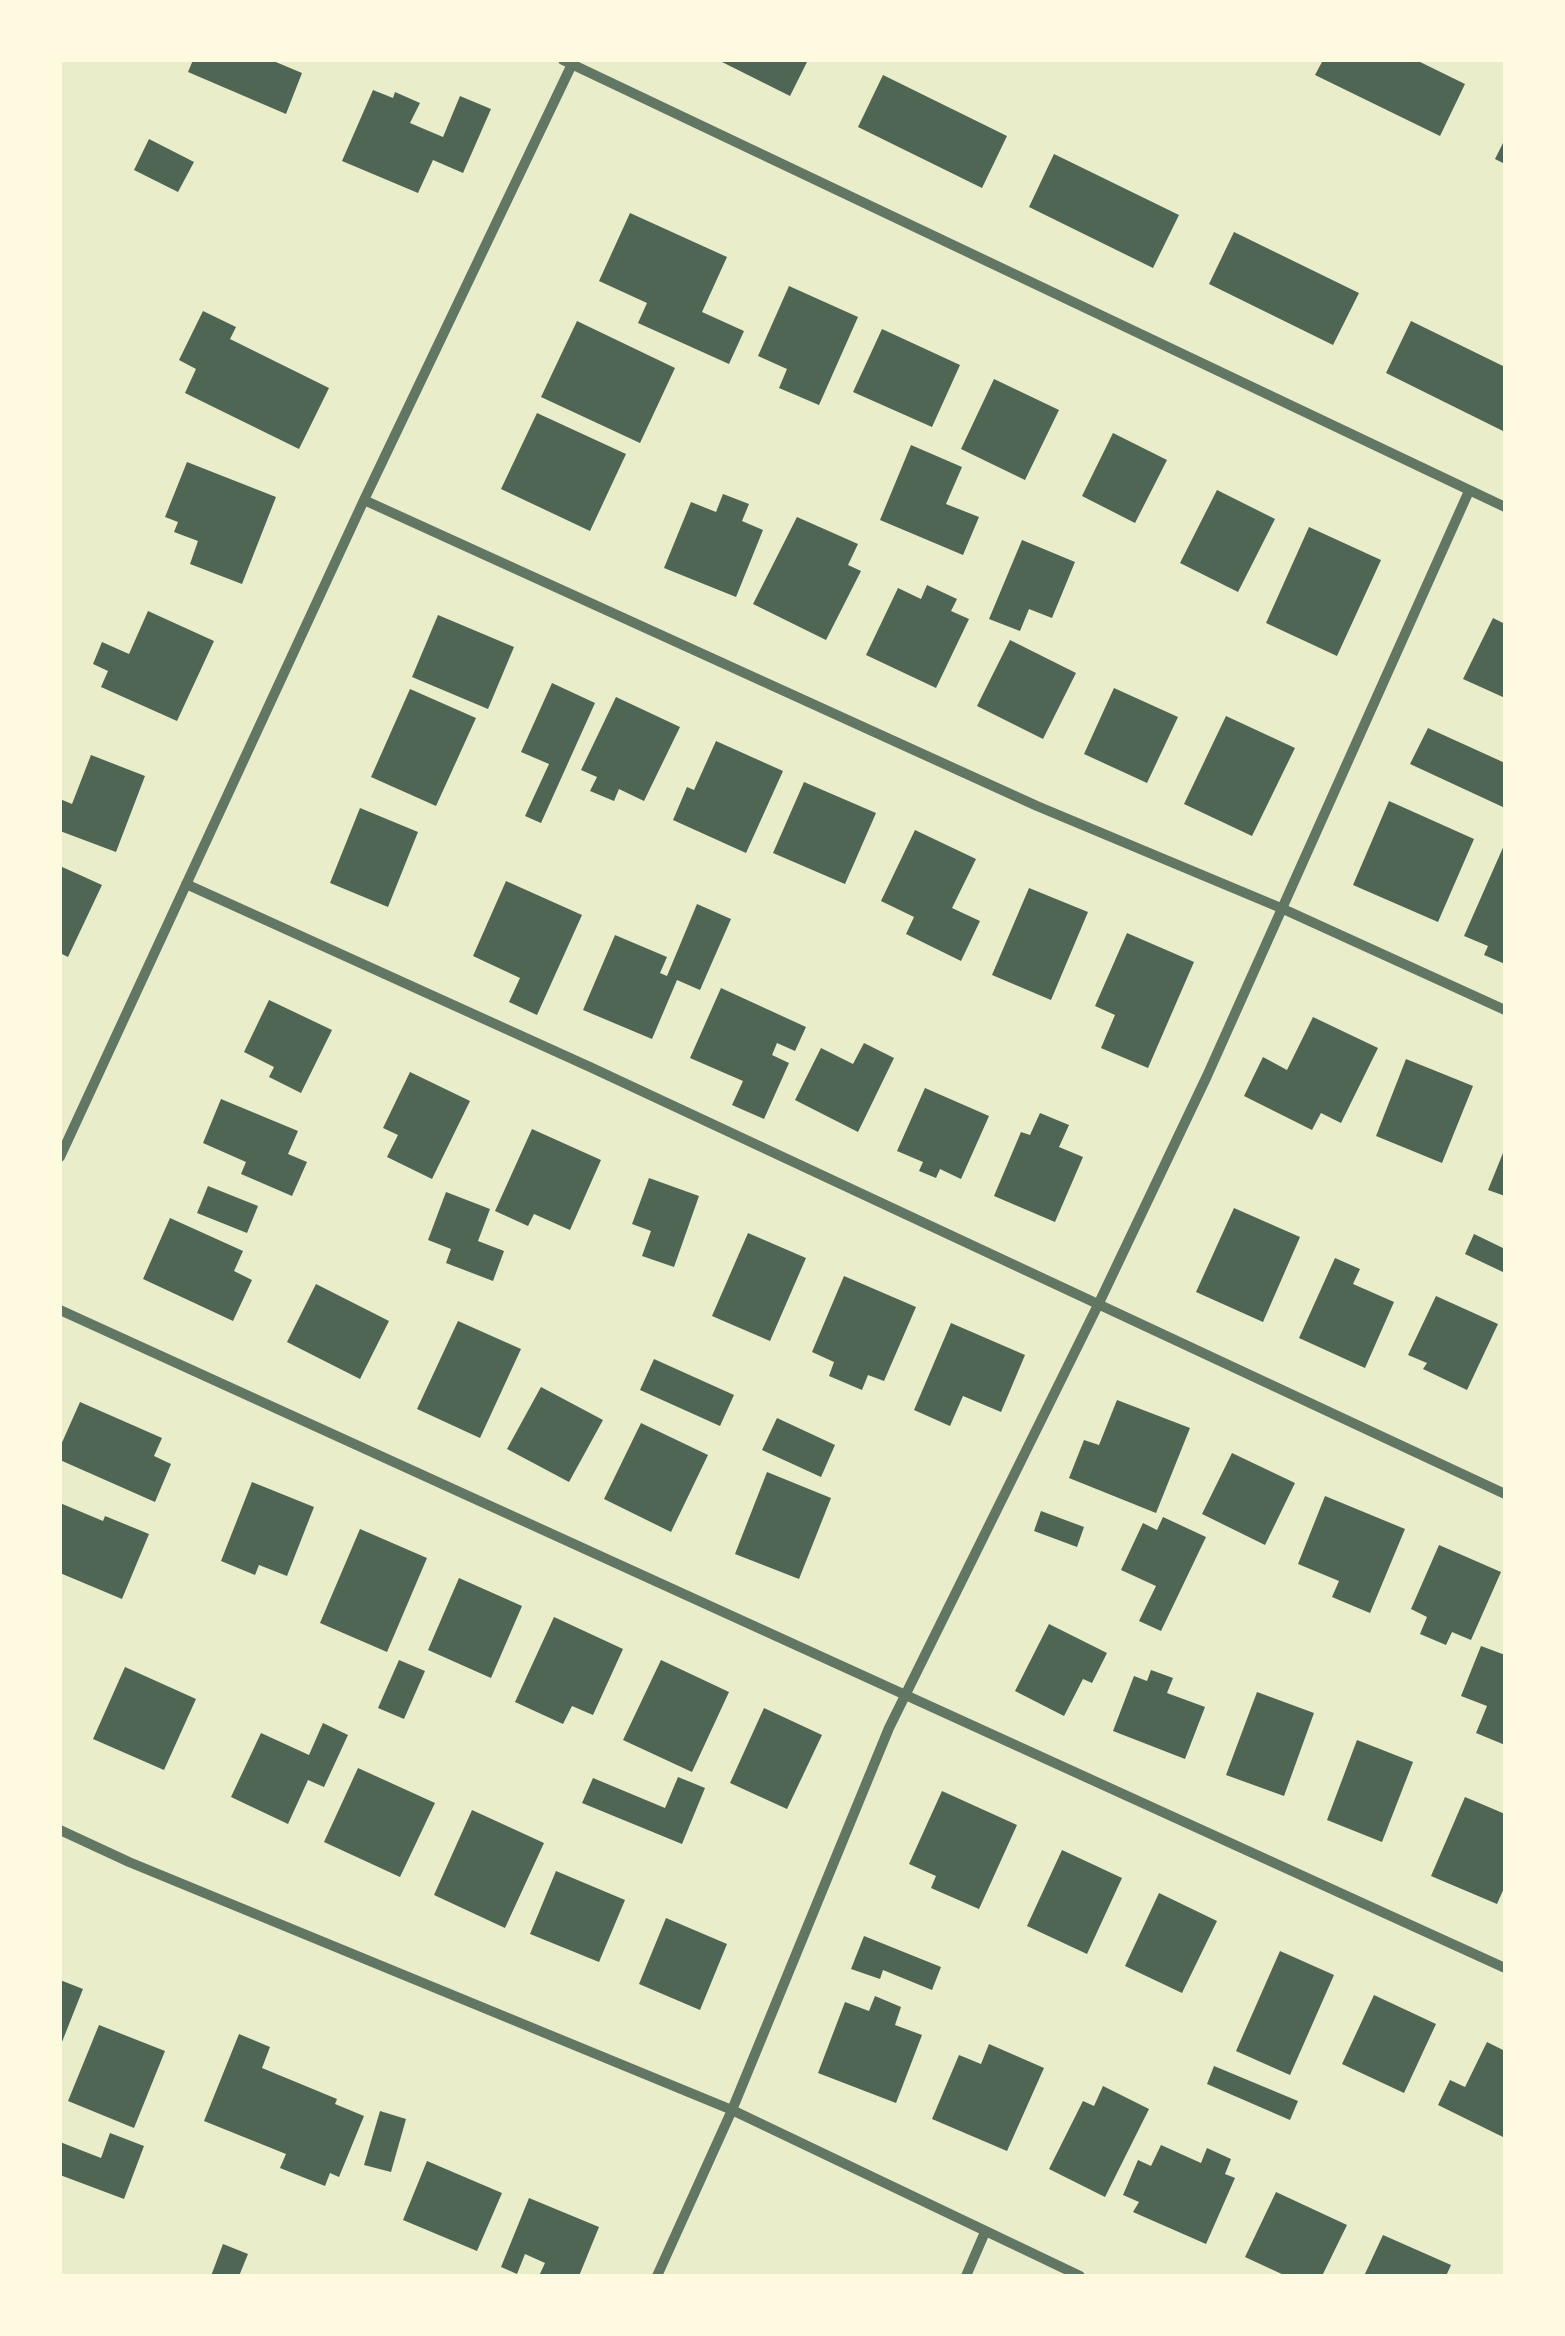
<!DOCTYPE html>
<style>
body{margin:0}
#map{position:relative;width:1565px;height:2336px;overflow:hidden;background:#e9edc9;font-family:Spectral,serif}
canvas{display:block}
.frame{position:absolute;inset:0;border:62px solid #fefae0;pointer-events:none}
</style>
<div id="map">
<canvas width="1565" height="2336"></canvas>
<div class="frame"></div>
</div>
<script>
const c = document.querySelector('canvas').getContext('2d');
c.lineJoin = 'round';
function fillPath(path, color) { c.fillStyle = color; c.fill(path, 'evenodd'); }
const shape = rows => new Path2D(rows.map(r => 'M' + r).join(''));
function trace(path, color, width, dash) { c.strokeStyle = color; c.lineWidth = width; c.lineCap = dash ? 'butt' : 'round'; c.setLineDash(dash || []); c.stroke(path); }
const building = shape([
 [193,60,271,60,302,73,286,114,188,72],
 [718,60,808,60,790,96],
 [1323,60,1416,60,1465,84,1440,136,1315,75],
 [883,75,1007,136,982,188,858,127],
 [373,90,393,98,395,92,420,103,410,123,443,137,460,96,491,109,463,173,433,160,418,193,342,161],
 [149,139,194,162,178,192,134,170],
 [1505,139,1505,164,1495,159],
 [1054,154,1179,215,1153,268,1029,207],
 [630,213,727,257,702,312,744,331,729,364,638,323,647,303,599,281],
 [1234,232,1359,293,1333,345,1209,284],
 [789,286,858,317,819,405,779,388,787,369,758,356],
 [203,311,236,327,230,339,329,388,299,449,185,393,196,369,179,360],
 [577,321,675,368,640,443,541,397],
 [1411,321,1505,367,1505,432,1386,373],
 [882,329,960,365,932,427,853,392],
 [994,379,1059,410,1025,480,961,449],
 [537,413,626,454,590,531,501,489],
 [1113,433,1167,460,1135,523,1082,496],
 [911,445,962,467,946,504,979,517,963,555,880,520],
 [187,462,276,497,242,584,190,564,198,541,174,532,178,522,165,517],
 [1217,490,1275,519,1238,592,1180,563],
 [723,494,749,504,742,521,763,530,736,597,664,568,691,502,716,512],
 [797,517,858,544,848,565,861,571,826,640,753,604],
 [1309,527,1381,560,1337,656,1266,623],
 [1022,540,1075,562,1052,618,1029,609,1020,631,989,619],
 [927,585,957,599,951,611,969,619,936,688,866,655,898,588,921,599],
 [148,611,214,641,177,721,101,687,108,671,93,664,102,642,129,654],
 [438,615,514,647,488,709,412,677],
 [1493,618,1505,624,1505,698,1463,679],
 [1010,640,1076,673,1043,739,977,706],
 [552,683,595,703,541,823,525,816,549,764,521,752],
 [1114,688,1178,717,1147,783,1084,754],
 [410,689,476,718,436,806,371,777],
 [616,697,680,727,644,801,619,789,614,801,590,791,597,777,581,770],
 [1226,716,1295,748,1252,836,1184,804],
 [1428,728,1505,763,1505,808,1410,764],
 [716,741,783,771,746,853,673,820,687,787,694,790],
 [91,755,145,776,116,852,60,831,60,799,72,804],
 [804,782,876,813,845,884,773,853],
 [1389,801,1474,839,1438,922,1353,885],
 [360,808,418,832,388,907,330,883],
 [915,830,976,859,952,908,980,921,961,961,906,934,914,917,881,901],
 [1505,843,1505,964,1484,955,1488,946,1464,936],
 [60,866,102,885,68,957,60,953],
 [506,881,582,915,537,1015,509,1002,520,978,473,956],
 [1029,888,1088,912,1051,1000,992,975],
 [697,904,731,919,700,990,677,980,652,1039,583,1010,615,935,667,957,660,973,667,976],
 [1127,933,1194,962,1148,1068,1101,1048,1115,1015,1095,1006],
 [721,988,806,1027,795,1051,777,1043,772,1055,789,1063,764,1119,732,1105,743,1081,690,1058],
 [269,1000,332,1030,301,1093,269,1077,274,1067,244,1052],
 [1313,1017,1378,1048,1341,1123,1321,1113,1312,1130,1244,1096,1263,1057,1287,1070],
 [864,1043,894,1058,858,1132,795,1100,821,1048,853,1064],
 [1406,1059,1473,1086,1442,1163,1376,1136],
 [410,1072,470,1101,432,1179,387,1157,398,1135,383,1128],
 [925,1088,989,1116,961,1179,940,1169,936,1178,919,1171,923,1162,897,1151],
 [221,1099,298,1131,288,1154,307,1162,292,1196,241,1174,246,1162,203,1143],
 [1040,1113,1069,1125,1059,1147,1083,1157,1055,1222,994,1196,1021,1132,1030,1135],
 [532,1129,601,1160,570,1230,534,1214,528,1226,495,1211],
 [1505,1148,1505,1196,1488,1190],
 [649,1178,699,1196,674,1267,642,1256,651,1231,632,1224],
 [208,1186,258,1206,247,1233,197,1213],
 [446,1192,490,1209,478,1241,504,1251,493,1281,446,1263,451,1249,428,1240],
 [1234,1208,1300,1237,1263,1322,1196,1292],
 [170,1218,243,1251,234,1271,252,1280,233,1321,143,1279],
 [748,1233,806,1258,770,1341,712,1316],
 [1474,1234,1505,1249,1505,1273,1465,1254],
 [1335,1258,1360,1269,1353,1284,1394,1302,1365,1368,1299,1338],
 [844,1276,916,1307,884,1381,868,1375,862,1390,829,1376,834,1362,812,1352],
 [316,1284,389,1321,360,1379,287,1342],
 [1436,1296,1498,1324,1467,1390,1423,1369,1427,1363,1408,1355],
 [458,1321,521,1349,480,1438,417,1409],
 [951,1323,1025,1355,1001,1412,963,1396,950,1426,914,1410],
 [654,1359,734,1395,720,1426,640,1390],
 [541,1387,603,1420,569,1482,507,1449],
 [1117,1400,1190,1428,1156,1513,1069,1478,1084,1440,1099,1445],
 [80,1402,162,1438,154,1456,171,1464,155,1502,60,1460,60,1447],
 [777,1418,835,1445,821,1477,762,1450],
 [641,1423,708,1455,671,1532,604,1499],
 [1232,1453,1295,1483,1265,1545,1202,1514],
 [767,1472,831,1498,799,1579,735,1554],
 [252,1482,314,1507,287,1576,259,1565,255,1575,221,1561],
 [1325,1496,1405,1529,1370,1613,1332,1597,1339,1581,1298,1564],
 [60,1503,103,1521,105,1516,149,1534,122,1599,60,1573],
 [1041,1511,1084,1527,1077,1547,1034,1531],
 [1163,1517,1206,1537,1161,1631,1139,1621,1156,1586,1121,1570,1143,1523,1157,1530],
 [360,1529,427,1558,387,1652,320,1623],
 [1439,1545,1501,1572,1471,1640,1452,1632,1446,1645,1420,1634,1427,1617,1411,1609],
 [459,1578,522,1606,491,1678,428,1650],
 [554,1617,623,1649,593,1715,572,1706,563,1724,515,1702],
 [1049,1624,1107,1653,1092,1683,1083,1679,1064,1716,1015,1691],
 [1481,1646,1505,1655,1505,1745,1476,1733,1487,1706,1461,1696],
 [399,1660,425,1671,404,1719,378,1708],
 [661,1660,729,1692,692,1772,623,1740],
 [125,1667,196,1699,164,1770,93,1739],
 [1151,1670,1173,1678,1167,1693,1205,1707,1185,1759,1113,1731,1134,1676,1147,1681],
 [1257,1692,1314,1713,1284,1796,1226,1775],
 [764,1708,822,1735,787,1809,730,1783],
 [323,1723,348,1735,324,1787,308,1780,288,1824,231,1797,261,1733,309,1755],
 [1357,1740,1413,1762,1382,1842,1327,1820],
 [358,1768,435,1803,400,1877,324,1842],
 [678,1777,705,1788,682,1844,582,1803,593,1778,665,1808],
 [942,1791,1017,1825,979,1909,931,1888,936,1876,909,1864],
 [1465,1797,1505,1814,1505,1886,1497,1904,1431,1876],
 [472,1810,544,1843,505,1928,434,1895],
 [1062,1850,1122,1878,1087,1954,1027,1926],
 [556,1871,625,1900,599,1962,530,1934],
 [1159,1893,1217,1921,1182,1993,1125,1966],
 [666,1918,727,1944,700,2010,639,1984],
 [864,1936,941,1967,932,1990,883,1970,880,1979,851,1969],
 [1280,1951,1334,1975,1290,2075,1236,2051],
 [60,1980,83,1989,60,2047],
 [1374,1995,1436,2024,1404,2093,1342,2064],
 [875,1996,901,2007,895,2025,922,2035,896,2103,818,2073,845,2002,869,2011],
 [99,2025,165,2051,134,2128,68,2101],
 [239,2034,270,2047,262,2068,337,2099,335,2104,364,2116,339,2177,330,2173,325,2186,280,2168,286,2154,204,2121],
 [1487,2042,1505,2051,1505,2138,1438,2105,1450,2080,1465,2087],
 [989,2044,1044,2068,1007,2151,932,2119,959,2055,981,2064],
 [1214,2066,1298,2101,1290,2120,1207,2084],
 [1103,2086,1149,2109,1105,2197,1049,2169,1083,2101,1094,2106],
 [380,2111,406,2119,391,2172,364,2165],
 [110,2133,144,2146,124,2199,60,2175,60,2142,101,2158],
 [1161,2145,1201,2163,1207,2148,1231,2159,1225,2174,1235,2178,1206,2244,1133,2212,1139,2202,1123,2195,1138,2160,1151,2166],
 [427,2161,502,2193,477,2251,403,2220],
 [1276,2192,1347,2225,1322,2276,1286,2276,1245,2257],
 [529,2198,599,2227,579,2276,539,2276,545,2263,525,2254,517,2274,501,2267],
 [1383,2235,1451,2265,1446,2276,1364,2276],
 [223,2244,248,2254,239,2276,211,2276]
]);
const minor = shape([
 [563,60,1505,507],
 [364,500,1037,806,1281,908,1505,1010],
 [186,884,590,1067,1505,1494],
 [60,1157,364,500,574,60],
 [60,1310,1505,1968],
 [60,1830,129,1862,732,2110,1080,2276],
 [657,2276,732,2110,889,1728,1098,1305,1207,1076,1469,491],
 [966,2276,985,2232]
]);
fillPath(building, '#4f6655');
trace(minor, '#617663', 10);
</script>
